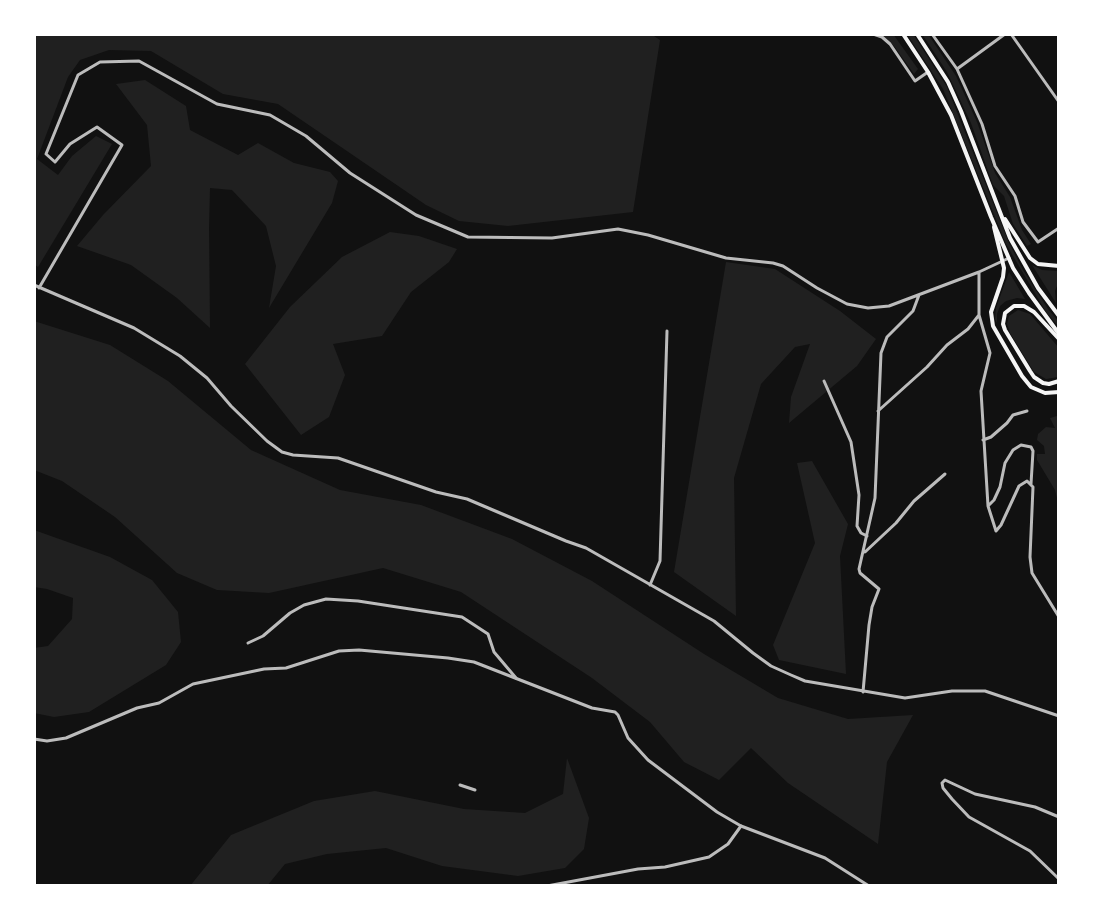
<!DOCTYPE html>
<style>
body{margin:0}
#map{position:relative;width:1093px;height:920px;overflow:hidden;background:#111;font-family:"Golos Text",sans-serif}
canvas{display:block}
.frame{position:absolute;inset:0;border:36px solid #fff;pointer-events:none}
</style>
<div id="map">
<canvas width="1093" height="920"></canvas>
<div class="frame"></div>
</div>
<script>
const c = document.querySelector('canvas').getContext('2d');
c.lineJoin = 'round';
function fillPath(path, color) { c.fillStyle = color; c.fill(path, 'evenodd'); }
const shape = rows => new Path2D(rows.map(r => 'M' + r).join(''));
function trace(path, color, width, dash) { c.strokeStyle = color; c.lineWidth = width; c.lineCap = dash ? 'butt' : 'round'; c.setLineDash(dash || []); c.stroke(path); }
const green = shape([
 [34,34,651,34,660,40,633,212,508,226,459,221,426,205,278,104,223,94,151,51,109,50,80,60,68,77,37,159,58,175,72,156,96,136,112,144,38,267,34,264],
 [881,34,893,34,918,69,914,74,894,46],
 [907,34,913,34,947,87,1009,243,1023,270,1048,309,1059,322,1059,327,1046,312,1006,244,943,89],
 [922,34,928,34,956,76,977,122,995,173,1010,197,1022,230,1031,244,1027,246,1013,224,1004,196,993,185,971,123,947,72],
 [145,80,186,106,190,130,238,155,258,143,294,163,330,172,338,181,332,203,269,308,276,266,266,226,232,190,210,188,209,228,210,328,177,298,131,265,77,246,103,215,151,166,147,125,116,84],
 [390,232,419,236,457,249,449,262,411,292,382,336,333,344,345,375,329,417,301,435,245,364,290,307,342,257],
 [726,262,775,269,840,311,876,339,857,366,789,423,791,397,810,344,795,347,761,384,734,478,736,616,674,572],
 [1032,265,1042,270,1059,271,1059,281,1055,291,1056,303],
 [1009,272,1025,299,1017,298,1006,301,1000,306,997,314,997,323,995,319,996,308],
 [1018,310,1030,314,1059,348,1058,377,1046,379,1034,372,1010,333,1007,324,1009,316],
 [34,321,110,345,168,381,251,450,340,490,421,505,512,539,592,581,704,654,778,698,848,719,913,715,887,762,878,844,788,783,751,748,719,780,684,762,650,722,592,678,461,592,383,568,269,593,217,590,177,573,115,517,62,481,34,470],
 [1059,413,1059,506,1055,490,1037,460,1037,454,1045,454,1044,446,1037,440,1038,434,1046,427,1055,428,1050,418,1057,416],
 [812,461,848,524,840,556,846,674,779,660,773,645,815,543,797,463],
 [34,530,110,557,152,580,178,612,181,642,166,665,89,712,54,717,34,713,34,648,48,646,72,619,73,598,47,589,34,587],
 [567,758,589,818,584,849,565,868,518,876,442,866,386,848,327,854,285,864,267,886,190,886,231,835,314,801,375,791,464,809,525,813,563,794]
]);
const minor = shape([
 [873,34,882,37,890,44,915,81,928,72],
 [932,34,957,69,982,124,995,166,1015,196,1023,222,1038,242,1059,228],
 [1011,34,1059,102],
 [957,69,1005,34],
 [979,272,979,315,990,353,981,391,988,506,996,531,1001,525,1019,486,1027,481,1033,487,1030,557,1032,573,1059,617],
 [34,285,134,328,180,356,207,378,231,406,267,441,282,452,293,455,338,458,436,492,467,499,566,541,586,548,714,621,753,653,771,666,791,675,805,681,905,698,952,691,985,691,1059,716],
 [39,288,122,145,97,127,70,144,55,162,46,154,78,75,100,62,139,61,217,104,270,115,306,136,350,173,416,215,468,237,552,238,618,229,648,235,726,258,773,263,783,266,817,288,847,304,868,308,889,306,979,272,1009,258],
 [824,381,851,442,859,495,857,526,861,533,867,536],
 [878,411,927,367,947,345,968,329,979,315],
 [983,440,991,437,1007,423,1013,415,1027,411],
 [988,506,994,500,1000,487,1005,463,1013,450,1021,445,1031,447,1033,451,1031,484],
 [865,552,896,523,914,501,945,474],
 [650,585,660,561,667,331],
 [248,643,263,636,290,613,304,605,326,599,358,601,462,617,488,634,494,652,516,678],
 [863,692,869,625,872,607,879,589,860,573,859,569,875,498,881,353,887,337,913,311,919,295],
 [460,785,475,790],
 [1059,817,1035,807,975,794,945,780,942,783,943,788,952,799,969,817,1030,851,1059,879],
 [547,886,638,869,665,867,709,857,728,844,741,826]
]);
const tertiary = shape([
 [34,739,47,741,66,738,137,708,159,703,193,684,264,669,286,668,339,651,359,650,448,658,474,662,592,708,615,712,618,715,628,738,648,760,717,812,741,826,825,858,869,886]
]);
const secondary = shape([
 [994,227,1004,268,1003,277,991,312,993,326,1022,376,1031,387,1045,393,1059,392],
 [1059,339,1034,312,1024,306,1014,306,1005,313,1003,324,1005,330,1030,371,1034,377,1043,383,1049,384,1059,381]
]);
const primary = shape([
 [903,34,928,72,951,115,991,217,1013,268,1029,293,1059,334],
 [917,34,948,82,961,111,1010,238,1038,288,1059,316],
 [1005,219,1030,258,1038,264,1059,266],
 [1059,289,1059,301]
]);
fillPath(green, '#202020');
trace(minor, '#bcbcbc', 3);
trace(tertiary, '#bcbcbc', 3);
trace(secondary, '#f5f5f5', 4);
trace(primary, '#f5f5f5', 4);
</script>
